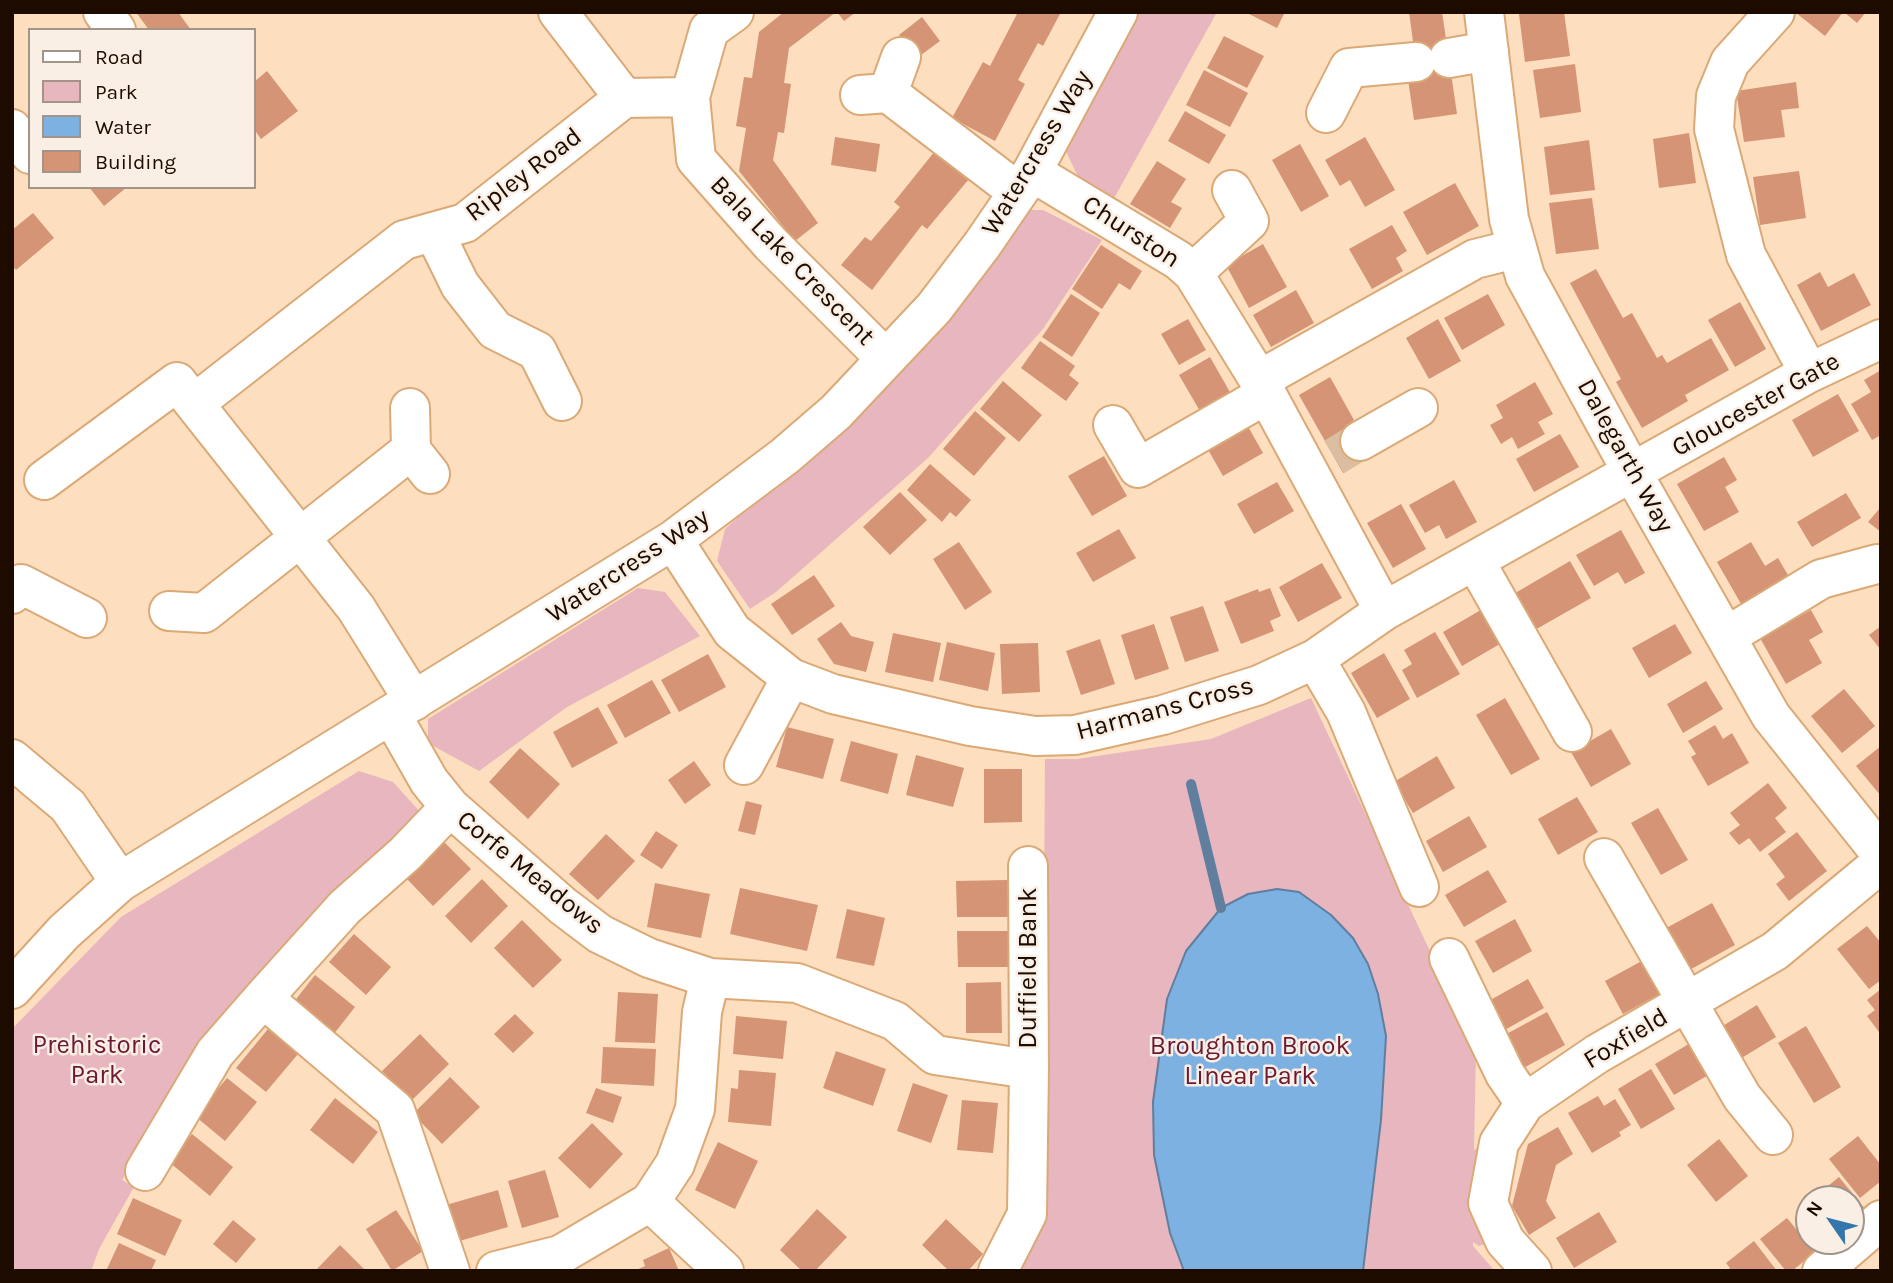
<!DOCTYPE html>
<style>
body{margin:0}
#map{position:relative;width:1893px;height:1283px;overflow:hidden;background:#fddebf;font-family:Karla,sans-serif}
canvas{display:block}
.frame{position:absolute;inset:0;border:14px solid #1d0b00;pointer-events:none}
.legend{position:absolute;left:28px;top:28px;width:228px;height:161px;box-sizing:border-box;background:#faefe5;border:2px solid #a29489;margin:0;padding:9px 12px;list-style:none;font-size:21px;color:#1d0b00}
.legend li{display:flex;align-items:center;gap:14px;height:35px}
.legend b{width:35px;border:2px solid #a29489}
.north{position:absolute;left:1795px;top:1185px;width:70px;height:70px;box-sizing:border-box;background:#faefe5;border:2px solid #a29489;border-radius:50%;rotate:305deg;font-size:19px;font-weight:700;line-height:28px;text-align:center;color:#1d0b00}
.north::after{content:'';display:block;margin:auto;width:24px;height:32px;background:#3577ad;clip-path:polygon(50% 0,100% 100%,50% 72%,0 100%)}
</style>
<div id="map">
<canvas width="1893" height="1283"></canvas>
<div class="frame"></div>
<ul class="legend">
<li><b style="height:9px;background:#fff"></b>Road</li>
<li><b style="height:19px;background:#e7b6bf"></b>Park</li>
<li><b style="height:19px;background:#7cb1e1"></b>Water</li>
<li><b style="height:19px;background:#d49475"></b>Building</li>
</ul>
<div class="north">N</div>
</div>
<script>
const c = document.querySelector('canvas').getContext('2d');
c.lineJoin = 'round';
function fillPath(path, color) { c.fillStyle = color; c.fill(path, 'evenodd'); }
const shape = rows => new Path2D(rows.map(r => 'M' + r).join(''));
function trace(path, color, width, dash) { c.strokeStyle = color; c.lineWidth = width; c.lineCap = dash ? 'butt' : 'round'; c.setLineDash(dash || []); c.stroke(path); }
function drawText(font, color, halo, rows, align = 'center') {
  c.font = font + ' Karla,sans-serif'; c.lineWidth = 5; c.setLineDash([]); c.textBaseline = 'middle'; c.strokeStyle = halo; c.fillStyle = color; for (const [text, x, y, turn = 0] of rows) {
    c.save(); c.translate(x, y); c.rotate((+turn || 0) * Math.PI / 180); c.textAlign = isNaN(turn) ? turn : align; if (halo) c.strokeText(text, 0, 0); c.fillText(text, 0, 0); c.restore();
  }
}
const green = shape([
 [1132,12,1217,12,1112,202,1079,179,1065,149],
 [1028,210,1043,210,1102,240,1043,329,928,458,776,592,750,609,717,561,725,529,894,375],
 [638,588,665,592,700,636,567,707,479,771,428,743,428,719],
 [1311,698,1476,1049,1474,1150,1480,1146,1488,1243,1479,1246,1473,1242,1473,1246,1495,1271,1022,1271,1042,1219,1045,759,1077,759,1211,739],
 [359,771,393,782,422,814,205,1045,122,1180,134,1187,99,1249,91,1271,12,1271,12,1029,121,917]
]);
const water = shape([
 [1277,889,1299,892,1331,915,1353,938,1368,964,1378,994,1386,1036,1381,1120,1363,1271,1184,1271,1170,1233,1154,1155,1153,1102,1167,999,1186,951,1221,908,1248,894,1277,889]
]);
const stream = shape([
 [1191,784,1221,908]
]);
const building = shape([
 [136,12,178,12,191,30,149,30],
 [784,12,836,12,789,48,784,83,791,84,784,133,778,132,773,160,818,223,795,241,739,171,746,128,736,126,744,77,752,78,759,32],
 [837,12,856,12,844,21],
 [1018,12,1061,12,1043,46,1038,43,1018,80,1025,84,995,141,952,118,983,62,990,66],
 [1245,12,1285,12,1277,28],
 [1409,12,1442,12,1457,114,1414,120,1407,73,1417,71],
 [1564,12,1570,56,1525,62,1519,14],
 [1795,12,1843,12,1825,36],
 [1844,12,1866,12,1857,23],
 [922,17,940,41,917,58,899,35],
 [1224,36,1264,56,1247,88,1207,68],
 [1575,64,1581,112,1540,118,1533,70],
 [1204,70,1248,93,1230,127,1186,105],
 [267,71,298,111,261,139,254,129,254,82],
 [1796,82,1799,108,1781,110,1785,137,1744,142,1736,91],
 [1185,111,1226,135,1209,164,1168,141],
 [1689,133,1696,183,1659,188,1653,139],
 [835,137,880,144,876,172,831,165],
 [1365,137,1395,190,1365,207,1350,180,1340,186,1325,160],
 [1589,140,1595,190,1550,195,1544,147],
 [1300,144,1329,196,1301,212,1272,160],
 [935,151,969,179,927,229,922,225,872,290,841,265,865,237,871,241,900,207,894,202],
 [1157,161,1186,179,1171,202,1182,208,1170,228,1130,204],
 [1799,171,1806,218,1760,225,1753,177],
 [1455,183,1479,226,1427,255,1403,212],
 [89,187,127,187,104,206],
 [1592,198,1599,249,1556,254,1549,203],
 [33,213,54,238,16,270,12,265,12,230],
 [1392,225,1407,251,1396,258,1403,271,1372,289,1349,249],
 [1263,244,1287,287,1249,308,1226,265],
 [1101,245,1142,271,1130,290,1119,283,1102,309,1072,289],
 [1596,269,1623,318,1632,313,1657,358,1662,355,1667,363,1711,338,1729,370,1685,395,1688,401,1642,428,1616,382,1621,379,1570,283],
 [1820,272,1828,287,1854,273,1871,305,1821,331,1797,285],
 [1296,290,1314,323,1271,347,1253,315],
 [1071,294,1100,313,1072,357,1042,337],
 [1488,294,1505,325,1462,350,1444,318],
 [1740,302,1766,349,1735,367,1708,320],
 [1188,319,1206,350,1179,365,1161,334],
 [1438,319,1461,361,1429,379,1406,338],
 [1040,341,1075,366,1069,375,1079,383,1066,401,1021,368],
 [1210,357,1235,401,1204,418,1179,375],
 [1881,370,1881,435,1872,440,1851,404,1871,392,1864,380],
 [1330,377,1354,420,1350,423,1370,457,1343,473,1299,395],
 [1003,381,1042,415,1019,442,980,409],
 [1535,382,1553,414,1538,422,1545,434,1518,449,1512,437,1501,444,1490,425,1503,418,1496,405],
 [1838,394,1859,431,1813,457,1792,420],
 [975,411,1006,438,974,476,943,449],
 [1246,423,1263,453,1223,476,1206,446],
 [1560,434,1579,467,1534,492,1516,459],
 [1104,456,1127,496,1092,516,1068,476],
 [1724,457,1737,480,1725,487,1739,512,1704,531,1677,484],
 [930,464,971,500,956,517,950,512,942,522,907,490],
 [1454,480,1477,522,1446,539,1439,525,1425,533,1409,505],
 [1277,482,1294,511,1254,534,1237,504],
 [900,492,927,520,890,555,863,527],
 [1846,493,1861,518,1812,547,1797,522],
 [1401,504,1426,549,1393,568,1367,523],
 [1881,507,1881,532,1868,522],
 [1119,529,1136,558,1093,582,1076,553],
 [1621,530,1645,573,1625,584,1618,572,1594,586,1576,555],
 [959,542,992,592,965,610,933,559],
 [1751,542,1765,566,1778,558,1792,582,1744,609,1717,562],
 [1570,561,1591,598,1526,635,1505,599],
 [1322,563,1342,598,1298,622,1279,587],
 [814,575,835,606,792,635,771,604],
 [1270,588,1281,616,1270,621,1274,631,1241,644,1224,602,1258,589,1259,592],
 [1203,606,1219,651,1185,662,1170,617],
 [1486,607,1505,641,1462,666,1443,632],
 [1811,610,1823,632,1809,640,1822,663,1786,684,1760,638],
 [841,622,851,636,874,642,866,672,834,664,817,639],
 [1154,624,1169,669,1135,680,1121,635],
 [1675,624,1692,653,1649,678,1632,648],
 [1881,626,1881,650,1869,635],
 [1435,632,1460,674,1417,698,1402,670,1412,664,1404,650],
 [893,633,941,643,933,682,885,672],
 [1100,639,1115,684,1081,695,1066,651],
 [947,642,995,653,988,691,939,680],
 [1038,643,1040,692,1002,694,1000,644],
 [1384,653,1410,699,1377,718,1351,673],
 [708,654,726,687,679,712,661,680],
 [652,680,671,713,625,738,607,705],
 [1706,681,1723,709,1683,733,1667,704],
 [1844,689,1875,726,1842,753,1811,716],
 [1505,698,1540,759,1511,775,1476,715],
 [598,707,618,743,572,768,553,732],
 [1715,725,1723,739,1732,733,1749,763,1708,786,1691,757,1696,754,1688,741],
 [787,727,834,739,823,779,776,767],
 [1611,729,1631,764,1591,787,1571,752],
 [851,741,898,754,888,794,840,781],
 [1881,746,1881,796,1856,766],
 [520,748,560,784,528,819,489,782],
 [916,755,964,768,953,807,906,795],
 [1437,756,1455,788,1413,813,1394,782],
 [694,761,711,785,685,804,668,780],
 [984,769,1022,769,1022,822,984,823],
 [1768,783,1787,808,1775,818,1786,832,1760,852,1749,838,1739,845,1729,833,1740,825,1730,813],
 [1577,797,1598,832,1558,855,1538,819],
 [746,801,762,805,755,835,738,831],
 [1658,808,1688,860,1661,875,1631,823],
 [1469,816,1487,847,1443,872,1426,841],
 [656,831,678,845,662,869,640,855],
 [1797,832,1827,871,1789,901,1776,884,1785,877,1768,854],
 [606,834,635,861,598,900,569,874],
 [444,842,471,869,433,906,407,879],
 [1488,870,1507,902,1464,927,1445,895],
 [482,879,508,906,471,943,445,916],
 [1008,880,1009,917,957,917,956,881],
 [655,883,710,894,701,938,647,927],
 [740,888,818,905,807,951,730,934],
 [1712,903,1735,945,1684,973,1661,931],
 [847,909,885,918,874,966,836,958],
 [1515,919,1532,951,1493,973,1475,941],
 [522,920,562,960,533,988,494,948],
 [1867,926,1881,943,1881,980,1869,989,1837,949],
 [957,931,1010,931,1010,967,958,967],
 [354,934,391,967,366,995,329,962],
 [1651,956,1669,989,1623,1014,1605,981],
 [315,975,355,1007,333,1035,293,1003],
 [1528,979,1544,1008,1501,1032,1485,1003],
 [1001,982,1002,1033,966,1033,966,983],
 [1881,989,1881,1031,1879,1032,1867,1016,1875,1010,1867,1000],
 [618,992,658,994,655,1043,615,1042],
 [1757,1005,1776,1037,1735,1062,1716,1030],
 [1547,1012,1565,1045,1520,1070,1501,1037],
 [515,1014,534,1033,513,1053,494,1034],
 [736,1016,787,1021,783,1059,733,1054],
 [1806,1026,1841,1087,1814,1103,1778,1043],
 [268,1029,298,1054,266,1092,236,1068],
 [420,1034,449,1064,411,1101,382,1071],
 [1699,1038,1717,1070,1674,1095,1655,1064],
 [603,1047,656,1049,654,1086,601,1083],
 [836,1051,886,1069,873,1106,823,1088],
 [1651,1069,1675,1109,1641,1129,1618,1089],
 [739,1070,776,1073,771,1126,728,1122,731,1088,738,1089],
 [450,1077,480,1107,442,1144,413,1114],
 [227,1078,257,1102,225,1141,195,1116],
 [913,1083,948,1095,931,1143,897,1131],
 [596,1088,622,1097,613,1123,586,1113],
 [1598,1096,1604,1106,1615,1099,1631,1125,1619,1132,1621,1136,1592,1153,1568,1113],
 [335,1098,378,1132,353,1164,310,1130],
 [962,1100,998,1103,993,1153,957,1150],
 [592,1123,623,1154,590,1189,558,1158],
 [1558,1127,1573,1154,1556,1165,1546,1201,1556,1218,1529,1235,1512,1206,1528,1144],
 [192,1134,233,1167,210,1196,169,1162],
 [1858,1136,1881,1165,1881,1181,1860,1198,1829,1159],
 [1719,1139,1748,1176,1716,1202,1687,1165],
 [718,1142,758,1161,735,1209,695,1190],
 [545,1170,559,1217,522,1228,508,1181],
 [1839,1177,1866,1210,1851,1222,1851,1199,1812,1199],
 [498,1190,508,1227,456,1242,446,1205],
 [133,1198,182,1220,165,1256,117,1234],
 [817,1209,847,1237,815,1271,802,1271,780,1250],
 [396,1210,423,1251,392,1271,366,1229],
 [1599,1212,1617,1242,1574,1268,1556,1238],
 [1787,1218,1815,1252,1792,1271,1786,1271,1760,1239],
 [946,1219,983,1254,968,1271,949,1271,922,1245],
 [233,1220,256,1239,236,1263,213,1244],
 [1754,1241,1777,1271,1726,1271,1730,1268,1726,1263],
 [119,1243,156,1260,151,1271,106,1271],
 [340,1245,366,1271,315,1271],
 [669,1248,679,1271,634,1271,645,1266,643,1260]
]);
const minorTunnel = shape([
 [1334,457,1360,441]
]);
const minor = shape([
 [103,12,116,30],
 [558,12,624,98],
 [734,12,709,30,690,97,696,159,771,244,886,359],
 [1484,12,1509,219,1525,276,1633,474,1771,716,1881,854],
 [1775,12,1730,62,1716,96,1714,129,1746,255,1809,373],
 [1449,58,1489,51],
 [888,93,1018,192],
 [860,95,888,93,901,57],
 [624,98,690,97],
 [1326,113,1349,68,1416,62],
 [12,129,30,154],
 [1032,172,1178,260,1193,273,1259,380,1384,611],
 [434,232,460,285,495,330,537,351,562,401],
 [1193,273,1249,221,1232,190],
 [1259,380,1475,259,1515,249],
 [195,403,404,240,465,223,624,98],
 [410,408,411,450,430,474],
 [1113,425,1138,468,1267,394],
 [1360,441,1418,408],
 [44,480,177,382,356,608,414,701],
 [673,540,732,631,791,678,833,694,970,726,1035,736,1075,735,1163,715,1259,685,1315,659,1384,611,1809,373,1881,339],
 [1475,561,1572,732],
 [12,594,21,584,87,618],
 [169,611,204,613,411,450],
 [1727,636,1821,579,1877,564],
 [1315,659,1346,712,1419,887],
 [392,716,429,781,450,807,563,906,600,934,649,958,710,978,797,983,895,1021,935,1055,1029,1069,1027,1214,998,1271],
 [12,759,68,806,120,882],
 [744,765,791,678],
 [1604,858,1742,1097,1773,1135],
 [1028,866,1029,1069],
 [1449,958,1505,1074,1525,1103],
 [12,989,64,932,120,882,673,540,785,456,836,412,934,308,982,245,1032,172,1118,12],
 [145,1171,215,1053,263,998],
 [650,1202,724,1271],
 [450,1271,395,1110,263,998,345,907,405,854,450,807],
 [496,1271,560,1255,650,1202,675,1164,695,1109,702,1012,710,978],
 [1532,1271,1505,1241,1488,1203,1499,1143,1525,1103,1597,1054,1775,951,1881,863],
 [1822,1271,1881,1220]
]);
const streetNames = [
 ["Watercress Way",1037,153,-59],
 ["Ripley Road",524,175,-37],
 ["Churston",1131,232,33],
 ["Bala Lake Crescent",792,261,46],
 ["Gloucester Gate",1756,405,-29],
 ["Dalegarth Way",1625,456,61],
 ["Watercress Way",628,566,-33],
 ["Harmans Cross",1165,709,-15],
 ["Corfe Meadows",530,873,39],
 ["Duffield Bank",1029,968,-90],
 ["Foxfield",1626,1039,-31]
];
const parkNames = [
 ["Prehistoric",97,1046],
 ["Park",97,1076],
 ["Broughton Brook",1250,1047],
 ["Linear Park",1250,1077]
];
fillPath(green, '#e7b6bf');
fillPath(water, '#7cb1e1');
trace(water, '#607f9e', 2);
trace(stream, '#607f9e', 10);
fillPath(building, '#d49475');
trace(minorTunnel, '#dbbea2', 38, [38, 19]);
trace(minor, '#dba976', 42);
trace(minor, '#fff', 38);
drawText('26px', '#1d0b00', '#faefe5', streetNames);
drawText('26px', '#6d1833', '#faefe5', parkNames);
</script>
